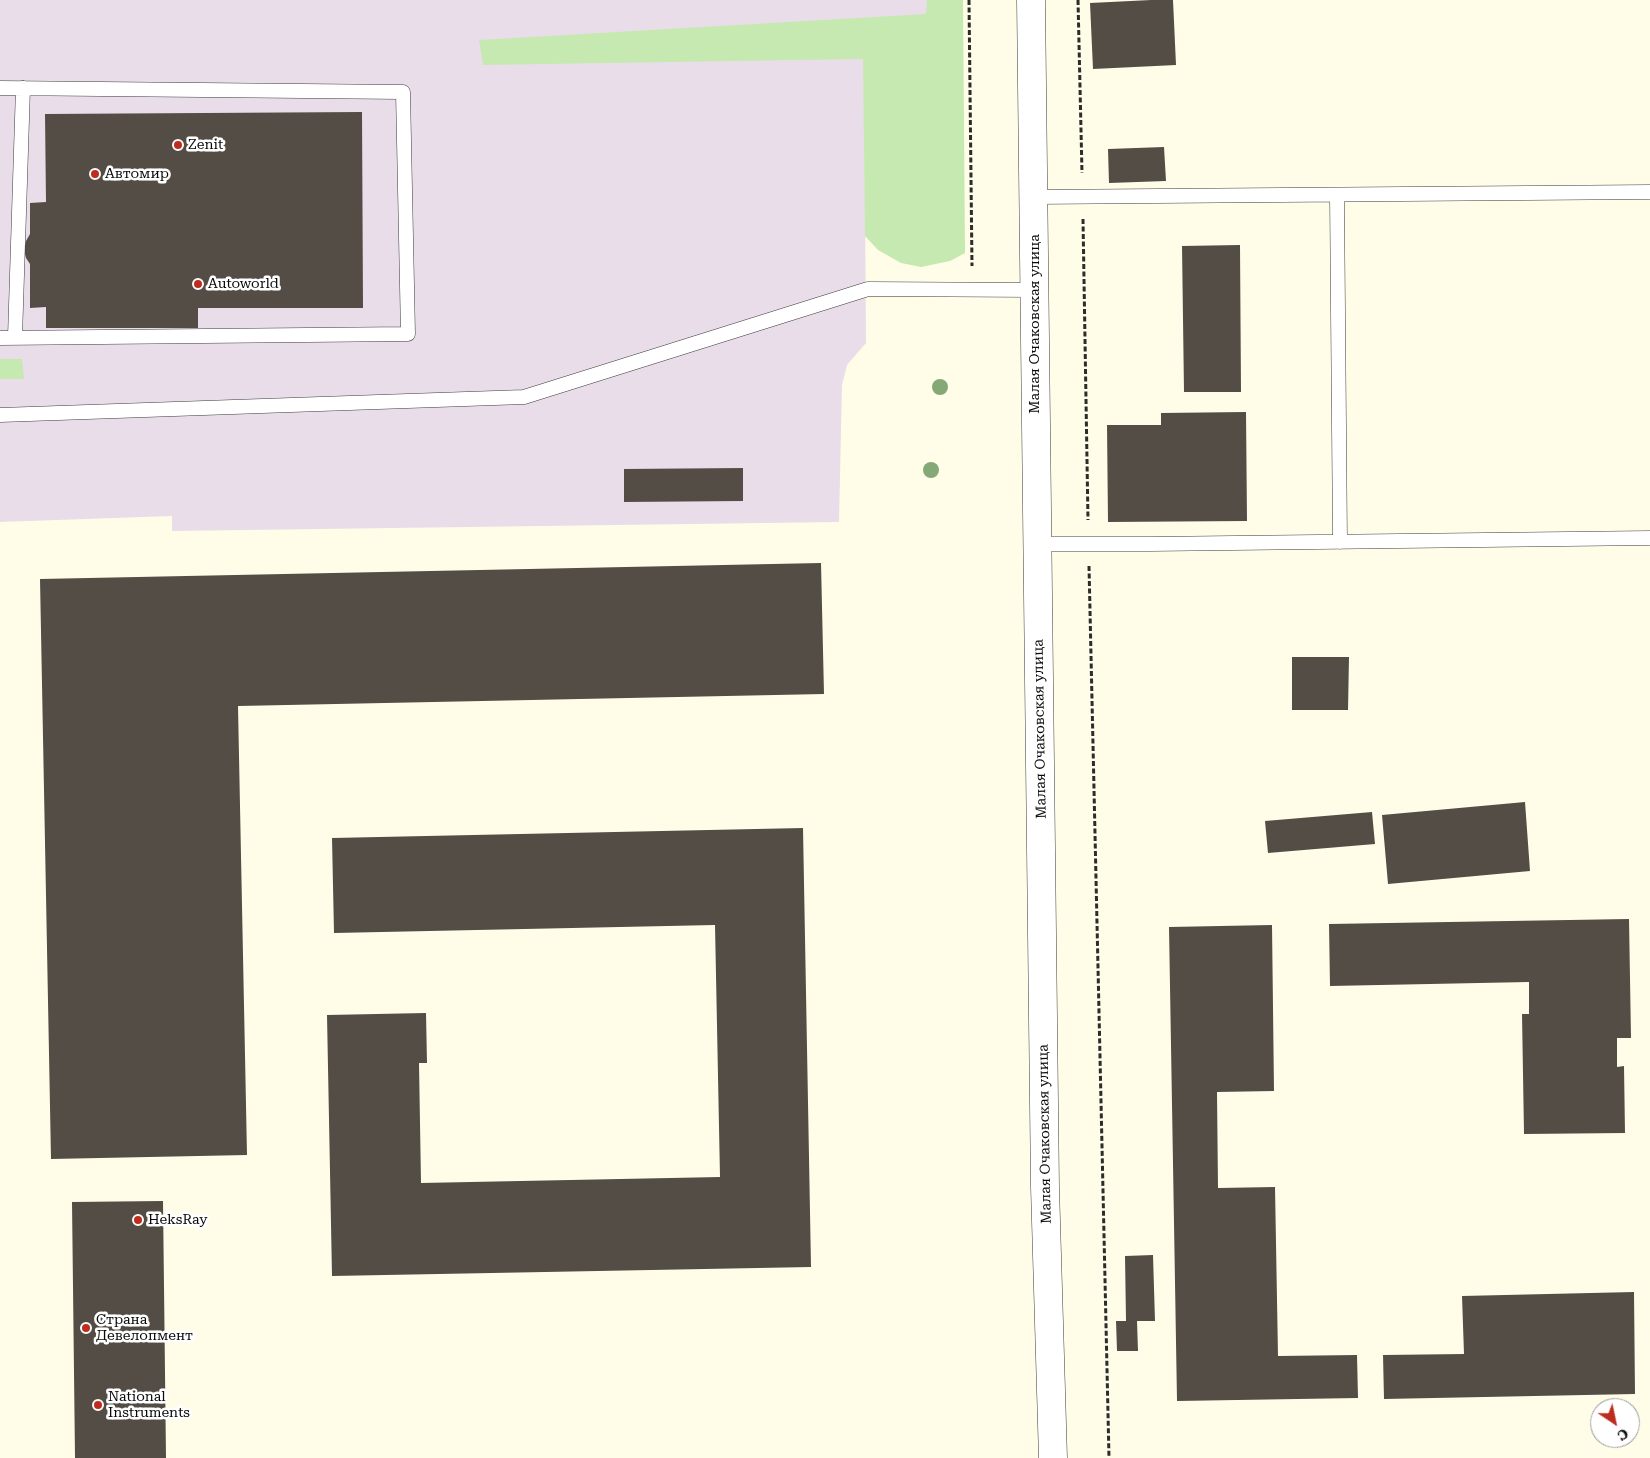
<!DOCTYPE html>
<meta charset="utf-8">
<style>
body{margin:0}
#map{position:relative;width:1650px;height:1458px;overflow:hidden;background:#fffde7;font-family:"Roboto Serif",serif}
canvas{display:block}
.north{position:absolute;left:1590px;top:1398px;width:50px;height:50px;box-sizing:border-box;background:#fff;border:1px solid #9d9d9d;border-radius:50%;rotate:146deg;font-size:14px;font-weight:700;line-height:20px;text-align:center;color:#0a0a0a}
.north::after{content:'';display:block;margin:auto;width:18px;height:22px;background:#bd2d1f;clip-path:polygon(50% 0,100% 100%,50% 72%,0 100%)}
</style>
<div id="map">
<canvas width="1650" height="1458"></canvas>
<div class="north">С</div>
</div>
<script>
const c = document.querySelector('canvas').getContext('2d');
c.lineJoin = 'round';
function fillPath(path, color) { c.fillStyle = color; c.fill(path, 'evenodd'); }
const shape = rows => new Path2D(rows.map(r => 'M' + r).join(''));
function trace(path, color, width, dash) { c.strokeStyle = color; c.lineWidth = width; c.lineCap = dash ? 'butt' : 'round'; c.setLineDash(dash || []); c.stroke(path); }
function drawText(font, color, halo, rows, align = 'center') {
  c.font = font + ' "Roboto Serif",serif'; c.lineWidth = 5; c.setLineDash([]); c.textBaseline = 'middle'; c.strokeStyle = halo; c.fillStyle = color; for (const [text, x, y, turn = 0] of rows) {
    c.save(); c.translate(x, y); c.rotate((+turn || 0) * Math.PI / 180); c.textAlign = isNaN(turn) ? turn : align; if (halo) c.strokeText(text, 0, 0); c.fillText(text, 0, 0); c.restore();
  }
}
const industrial = shape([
 [0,0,963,0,864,60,866,343,847,365,842,385,839,522,172,531,172,516,0,522]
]);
const green = shape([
 [927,0,963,0,965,253,950,261,921,267,901,263,878,250,865,236,863,59,483,65,479,40,926,14],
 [0,359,22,359,24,379,0,379]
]);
const building = shape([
 [1151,0,1173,0,1176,65,1093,69,1090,3],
 [362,112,363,308,198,308,198,328,46,328,46,307,30,308,30,264,26,258,24,250,26,241,30,234,30,203,46,202,45,114],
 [1164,147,1166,181,1109,183,1108,149],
 [1240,245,1241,392,1184,392,1182,246],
 [1246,412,1247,521,1108,522,1107,425,1161,425,1161,413],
 [743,468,743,501,624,502,624,469],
 [821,563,824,694,238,706,247,1155,51,1159,40,579],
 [1292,657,1349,657,1348,710,1292,710],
 [1525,802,1530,871,1388,884,1382,815],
 [1372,812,1375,844,1268,853,1265,821],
 [803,828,811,1267,332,1276,327,1015,426,1013,427,1063,419,1063,421,1183,720,1177,715,925,334,933,332,838],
 [1629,919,1631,1038,1617,1038,1617,1067,1624,1066,1625,1133,1524,1134,1522,1014,1529,1014,1529,982,1330,986,1329,924],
 [1272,925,1274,1091,1217,1092,1218,1188,1275,1187,1278,1356,1357,1355,1358,1398,1177,1401,1169,927],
 [163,1201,166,1458,75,1458,72,1202],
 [1153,1255,1155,1321,1137,1321,1138,1351,1117,1351,1116,1321,1126,1321,1125,1256],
 [1634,1292,1635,1394,1384,1399,1383,1355,1464,1354,1462,1296]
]);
const path = shape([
 [969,0,972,266],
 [1078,0,1082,173],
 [1083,219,1088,520],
 [1089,566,1109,1458]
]);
const service = shape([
 [0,88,403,92,408,334,0,338],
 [1337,195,1340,542],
 [1034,197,1650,192],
 [15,337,23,88],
 [0,415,524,397,868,289,1034,290],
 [1038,544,1150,544,1650,538]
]);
const tertiary = shape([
 [1031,0,1045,1187,1053,1458]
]);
const trees = [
 [940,387],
 [931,470]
];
const markers = [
 [178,145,5,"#bd2d1f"],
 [95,174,5,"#bd2d1f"],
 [198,284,5,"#bd2d1f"],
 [138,1220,5,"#bd2d1f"],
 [86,1328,5,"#bd2d1f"],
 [98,1405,5,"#bd2d1f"]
];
const poiNames = [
 ["Zenit",188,145],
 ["Автомир",105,174],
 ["Autoworld",208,284],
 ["HeksRay",148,1220],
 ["Страна",96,1320],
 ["Девелопмент",96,1336],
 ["National",108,1397],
 ["Instruments",108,1413]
];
const streetNames = [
 ["Малая Очаковская улица",1035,324,-90],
 ["Малая Очаковская улица",1040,729,-91],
 ["Малая Очаковская улица",1045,1134,-91]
];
fillPath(industrial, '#eaddea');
fillPath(green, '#c6e9b1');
fillPath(building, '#534d46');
trace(service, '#3d3d3d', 15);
trace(tertiary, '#3d3d3d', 29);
trace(path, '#2c2c2c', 3, [5, 2.5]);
trace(service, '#fff', 14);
trace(tertiary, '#fff', 28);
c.fillStyle = '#84a876';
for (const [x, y] of trees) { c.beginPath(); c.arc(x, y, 8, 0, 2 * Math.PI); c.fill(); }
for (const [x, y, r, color] of markers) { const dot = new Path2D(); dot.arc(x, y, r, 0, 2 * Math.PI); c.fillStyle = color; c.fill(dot); trace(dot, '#fff', 2); }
drawText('14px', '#0a0a0a', '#fff', poiNames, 'left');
drawText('14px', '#0a0a0a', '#fff', streetNames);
</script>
